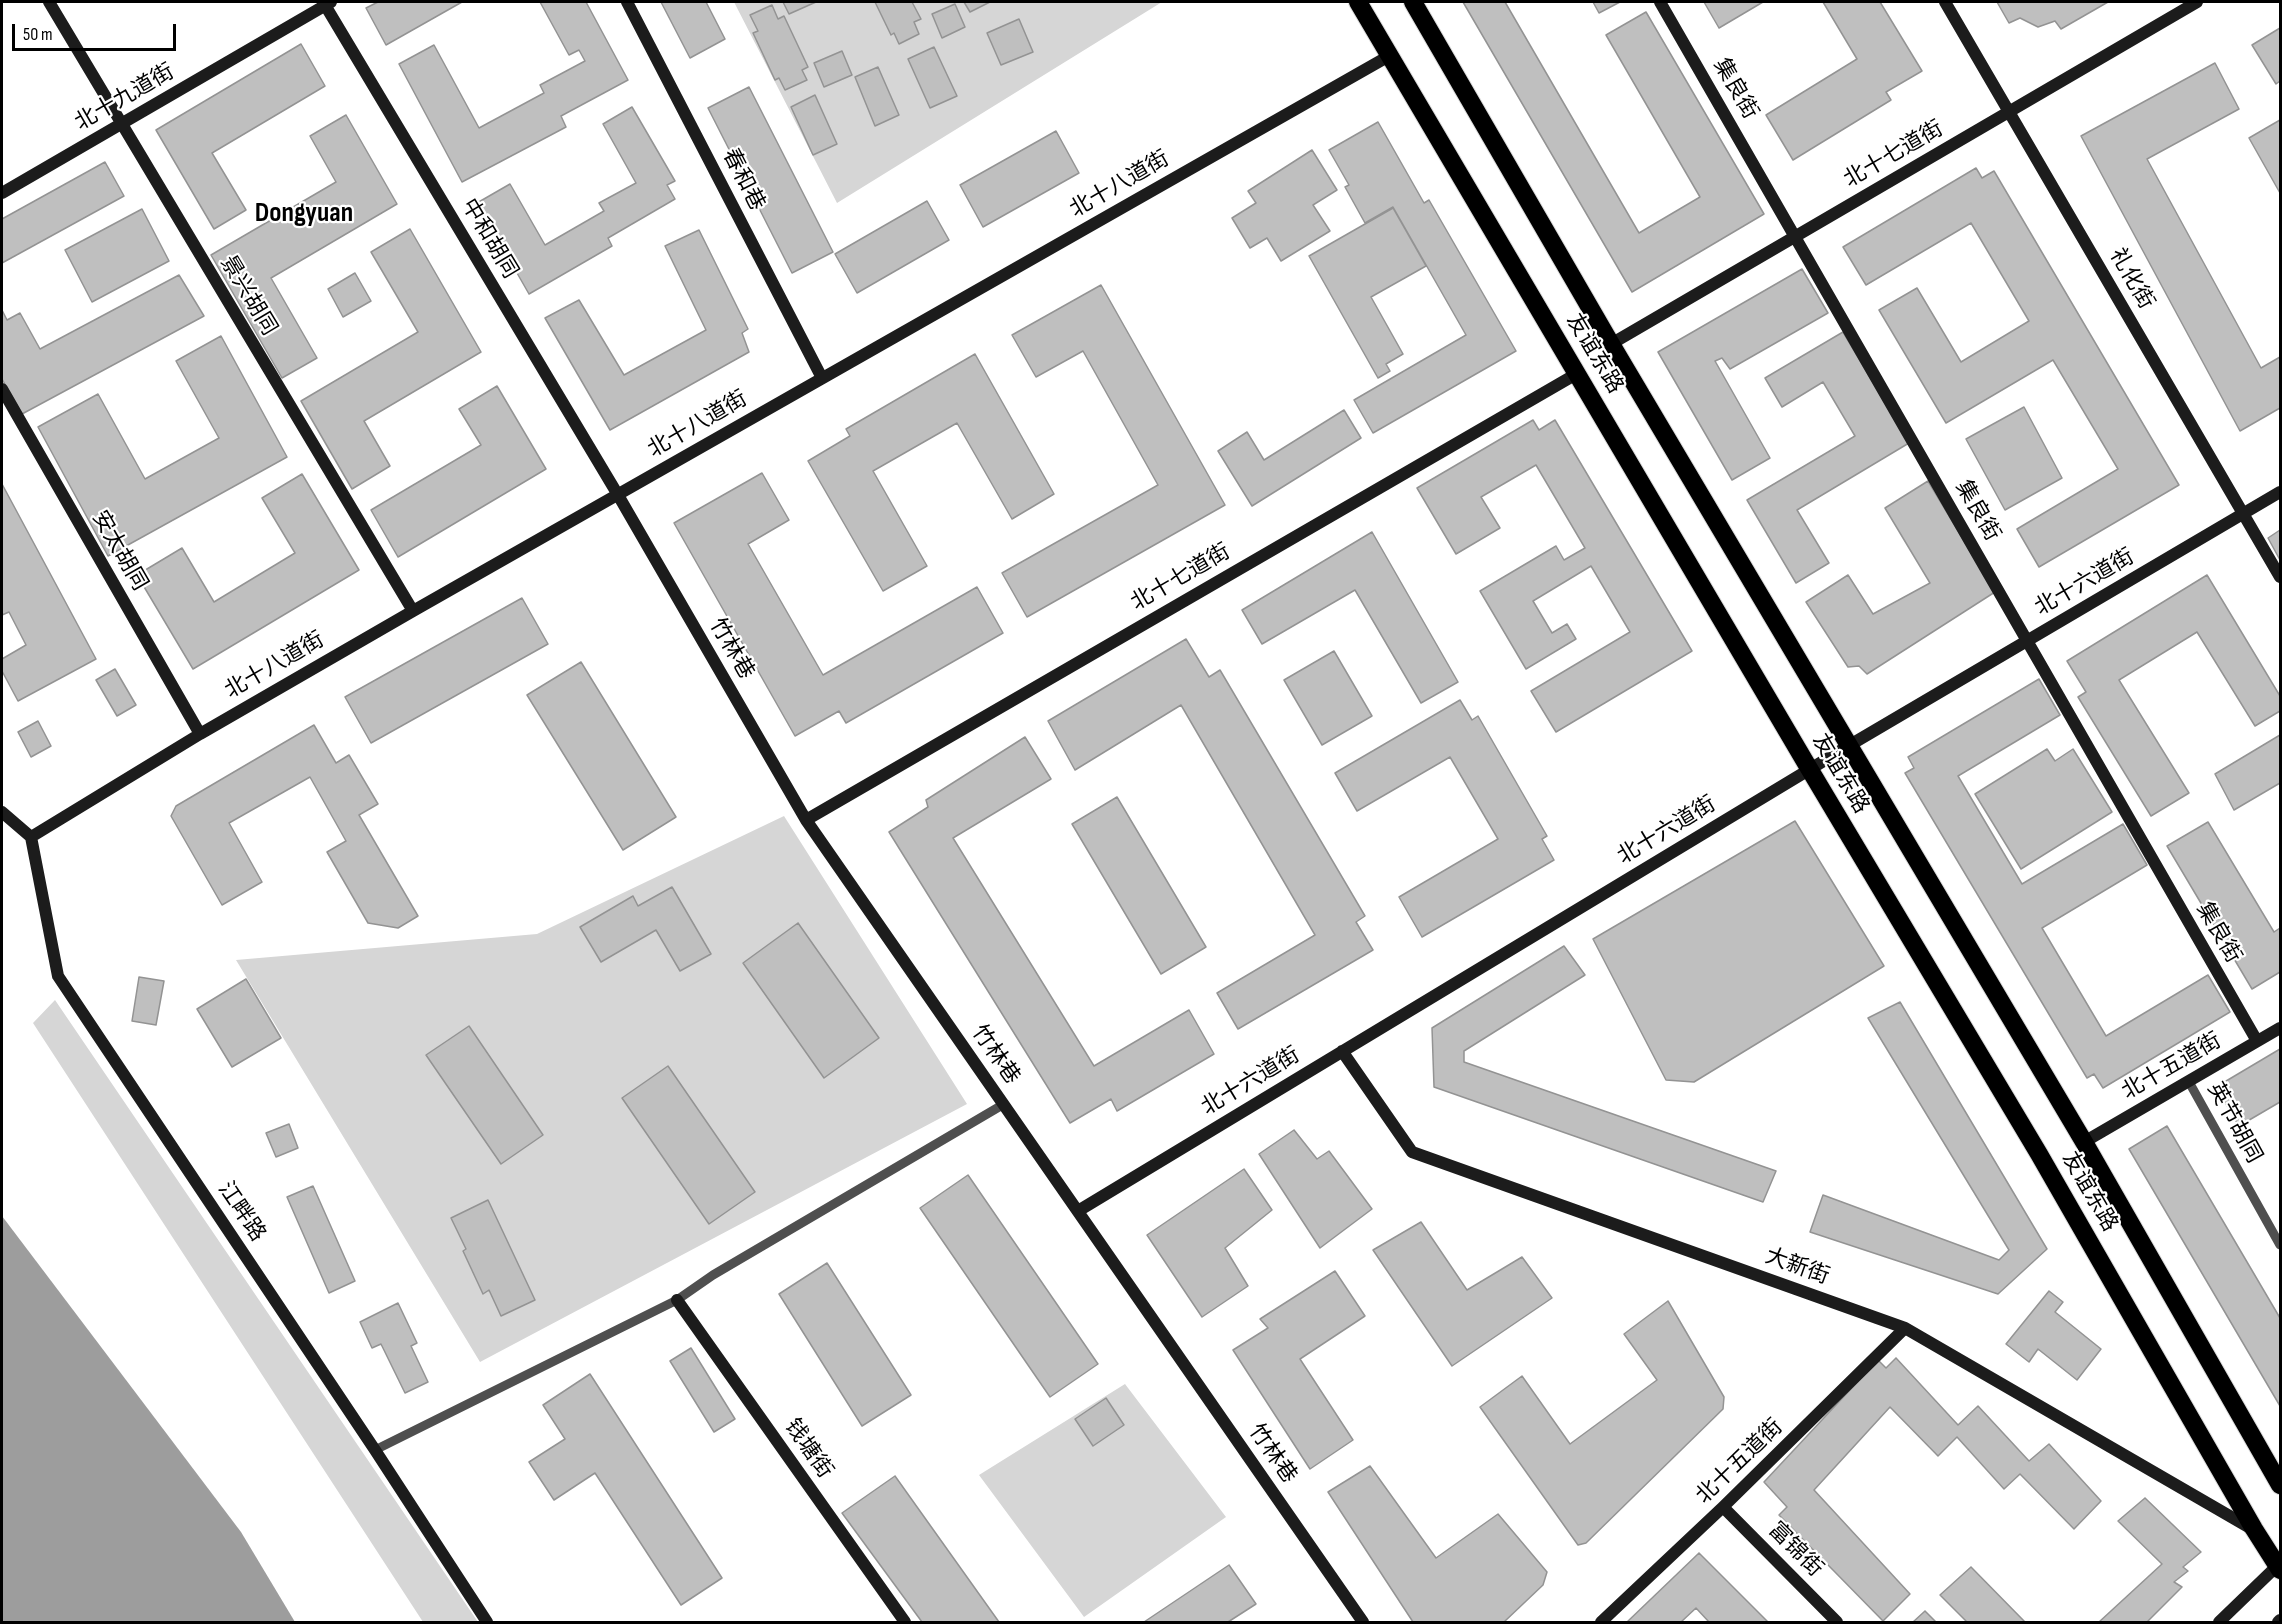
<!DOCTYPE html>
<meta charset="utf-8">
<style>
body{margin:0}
#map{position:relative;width:2282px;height:1624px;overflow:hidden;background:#fff;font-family:"Sofia Sans Condensed",sans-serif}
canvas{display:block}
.frame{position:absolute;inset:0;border:3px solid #000;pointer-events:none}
.scale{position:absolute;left:12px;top:24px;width:164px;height:27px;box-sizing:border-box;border:3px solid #000;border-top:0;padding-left:8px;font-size:18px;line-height:21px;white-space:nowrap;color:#000;-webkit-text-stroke:4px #fff;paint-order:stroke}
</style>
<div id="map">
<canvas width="2282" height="1624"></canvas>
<div class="frame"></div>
<div class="scale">50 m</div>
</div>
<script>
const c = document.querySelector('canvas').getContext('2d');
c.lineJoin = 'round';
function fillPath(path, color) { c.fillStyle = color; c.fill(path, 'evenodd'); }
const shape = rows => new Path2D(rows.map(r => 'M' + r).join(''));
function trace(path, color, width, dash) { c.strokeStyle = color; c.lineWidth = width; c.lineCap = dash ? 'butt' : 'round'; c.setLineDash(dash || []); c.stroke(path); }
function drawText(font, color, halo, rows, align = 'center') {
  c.font = font + ' "Sofia Sans Condensed","Noto Sans SC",sans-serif'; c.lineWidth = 4.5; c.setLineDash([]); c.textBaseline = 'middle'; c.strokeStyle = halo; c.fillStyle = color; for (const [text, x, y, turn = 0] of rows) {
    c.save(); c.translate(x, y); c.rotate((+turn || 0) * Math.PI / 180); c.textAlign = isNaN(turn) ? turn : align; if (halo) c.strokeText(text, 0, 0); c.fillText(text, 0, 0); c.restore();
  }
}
const green = shape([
 [734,2,1162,2,837,203],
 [784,816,967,1104,480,1362,236,960,537,934],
 [55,1000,478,1622,423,1622,33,1023],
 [1125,1384,1226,1517,1084,1617,979,1475]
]);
const water = shape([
 [2,1216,241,1532,295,1622,2,1622]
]);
const building = shape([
 [378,2,462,2,386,45,366,8,378,2],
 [540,2,586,2,628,80,561,116,566,127,462,182,399,64,434,45,479,128,544,93,540,85,585,61,579,50,569,55,540,2],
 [661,2,706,2,725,39,690,58,661,2],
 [783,2,816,2,789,14,783,2],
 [875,2,912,2,921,19,914,22,919,34,899,44,894,33,891,35,875,2],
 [964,2,990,2,970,12,964,2],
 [1463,2,1505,2,1639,233,1700,197,1606,35,1646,12,1764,214,1632,292,1463,2],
 [1593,2,1620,2,1599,13,1593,2],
 [1704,2,1763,2,1719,28,1704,2],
 [1823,2,1880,2,1922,71,1886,92,1891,100,1793,160,1766,115,1857,59,1823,2],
 [1997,2,2108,2,2061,29,2055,21,2038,27,2020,18,2009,23,1997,2],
 [955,4,965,27,942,38,932,14,955,4],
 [772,5,778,19,784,16,808,67,802,70,807,80,785,90,779,78,775,80,753,33,758,31,750,15,772,5],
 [1019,19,1033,52,1001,65,987,33,1019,19],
 [2280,28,2280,81,2276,84,2252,45,2280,28],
 [301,44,325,86,212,153,246,210,214,229,156,130,301,44],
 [934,47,957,96,930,108,908,59,934,47],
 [842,51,852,75,824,87,814,63,842,51],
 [2215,63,2239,109,2147,159,2261,368,2280,357,2280,408,2240,431,2081,136,2215,63],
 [878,67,899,115,875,126,855,77,878,67],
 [749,87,833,252,792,273,708,108,749,87],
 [815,95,837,144,813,155,791,107,815,95],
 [632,107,675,181,667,185,675,199,608,238,612,246,529,294,477,203,510,184,545,245,604,211,599,203,636,183,603,124,632,107],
 [346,115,397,204,271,278,317,358,282,378,211,255,336,182,310,136,346,115],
 [2280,120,2280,193,2249,138,2280,120],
 [1378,122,1424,203,1429,200,1516,351,1373,433,1354,400,1466,335,1393,207,1365,223,1345,187,1349,185,1329,150,1378,122],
 [1056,131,1079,173,983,227,960,185,1056,131],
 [1312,150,1337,190,1313,205,1330,231,1281,261,1267,238,1250,248,1232,218,1256,203,1248,191,1312,150],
 [105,162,124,196,2,263,2,219,105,162],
 [1976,168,1982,178,1994,171,2179,485,2039,567,2017,529,2118,469,2053,360,1946,423,1879,310,1917,288,1961,362,2029,321,1971,223,1866,285,1843,247,1976,168],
 [927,201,949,240,857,293,835,254,927,201],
 [1393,208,1426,266,1371,297,1403,354,1386,364,1390,371,1378,378,1309,256,1393,208],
 [142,209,169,261,92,302,65,250,142,209],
 [410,229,481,352,364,421,390,466,352,489,301,401,418,332,371,252,410,229],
 [699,230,748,329,742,333,749,352,610,430,545,318,579,300,624,375,706,330,665,246,699,230],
 [1802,269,1828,313,1730,369,1722,358,1715,361,1770,458,1732,480,1658,352,1802,269],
 [355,273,371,301,343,317,328,289,355,273],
 [179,275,204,316,22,414,2,379,2,310,7,320,20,313,40,349,179,275],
 [1101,285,1225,505,1027,617,1002,573,1158,485,1083,351,1036,377,1012,335,1101,285],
 [1843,332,1909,443,1797,510,1829,563,1796,583,1747,500,1855,436,1823,382,1782,407,1765,378,1843,332],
 [221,336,287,457,108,556,38,427,98,394,145,479,219,438,176,361,221,336],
 [975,354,1054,494,1012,519,957,423,873,471,927,566,883,591,808,461,850,436,846,429,975,354],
 [497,386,546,469,398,557,371,510,481,445,459,409,497,386],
 [2024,407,2062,478,2005,510,1966,439,2024,407],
 [1344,410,1361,438,1252,506,1218,451,1247,432,1264,460,1344,410],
 [1533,420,1539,430,1555,420,1692,651,1556,732,1531,691,1630,632,1591,566,1533,601,1552,633,1567,624,1576,639,1526,669,1480,591,1556,546,1564,560,1585,548,1536,465,1481,497,1500,528,1456,554,1417,488,1533,420],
 [762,473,789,520,748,544,823,675,977,587,1003,633,846,723,839,711,795,736,674,523,762,473],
 [302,474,359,570,193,669,137,575,182,548,214,602,295,553,262,498,302,474],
 [1928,481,1995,592,1867,674,1859,666,1848,667,1806,602,1848,575,1873,614,1930,583,1885,508,1928,481],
 [2,484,96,659,18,701,2,671,2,659,26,645,9,612,2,615,2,484],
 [2280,530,2280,560,2268,538,2280,530],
 [1372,532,1458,682,1421,703,1355,590,1262,644,1242,610,1372,532],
 [2207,575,2280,696,2280,711,2255,726,2197,632,2119,680,2189,793,2151,816,2078,697,2086,692,2067,661,2207,575],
 [522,598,548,644,371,743,345,697,522,598],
 [1186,639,1209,677,1220,670,1365,916,1356,922,1373,950,1238,1029,1217,993,1315,935,1181,705,1075,770,1048,721,1186,639],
 [1334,651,1372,716,1322,745,1284,680,1334,651],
 [581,662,676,817,623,850,527,695,581,662],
 [115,669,136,705,117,716,96,680,115,669],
 [2039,679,2060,715,1958,776,2022,884,2123,824,2147,865,2042,928,2106,1036,2208,975,2230,1012,2103,1088,2094,1074,2087,1078,1905,773,1914,768,1908,757,2039,679],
 [1460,700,1472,720,1478,716,1547,836,1542,839,1554,860,1422,937,1399,897,1498,839,1450,757,1357,811,1335,773,1460,700],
 [38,721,51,746,31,757,18,732,38,721],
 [314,725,336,763,349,755,378,804,359,815,418,916,398,928,368,923,327,852,346,841,310,777,229,823,262,882,222,905,171,816,176,806,314,725],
 [2280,735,2280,783,2234,810,2215,774,2280,735],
 [1025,737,1051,779,953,838,1094,1066,1189,1010,1214,1054,1117,1111,1111,1099,1070,1123,889,832,928,807,926,800,1025,737],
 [2047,749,2055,761,2073,749,2112,812,2021,869,1975,794,2047,749],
 [1117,797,1206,947,1161,974,1072,824,1117,797],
 [1795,821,1884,966,1694,1082,1666,1080,1593,939,1795,821],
 [2208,822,2274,932,2280,928,2280,972,2252,989,2167,846,2208,822],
 [672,887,711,954,680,971,656,930,601,962,580,927,633,896,638,906,672,887],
 [798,923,879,1038,824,1078,743,963,798,923],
 [1564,946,1585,975,1464,1051,1464,1062,1776,1171,1763,1202,1434,1087,1432,1028,1564,946],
 [139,977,164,981,156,1025,132,1021,139,977],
 [246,979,281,1038,232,1067,197,1009,246,979],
 [1900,1002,2047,1249,1998,1294,1810,1232,1823,1195,1999,1260,2009,1250,1868,1018,1900,1002],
 [469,1026,543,1135,501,1164,426,1055,469,1026],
 [2280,1049,2280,1102,2239,1126,2216,1087,2280,1049],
 [668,1066,755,1192,709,1224,622,1098,668,1066],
 [289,1124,298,1148,276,1157,266,1133,289,1124],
 [2167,1126,2280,1318,2280,1406,2129,1149,2167,1126],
 [1294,1130,1317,1159,1329,1151,1372,1209,1320,1248,1259,1154,1294,1130],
 [1244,1169,1272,1210,1225,1248,1248,1286,1202,1317,1147,1235,1244,1169],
 [968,1175,1098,1364,1050,1397,920,1208,968,1175],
 [313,1186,355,1281,329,1293,287,1197,313,1186],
 [488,1200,535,1300,501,1316,489,1290,483,1294,463,1251,466,1249,451,1218,488,1200],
 [1421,1222,1467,1290,1522,1257,1552,1298,1452,1366,1373,1250,1421,1222],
 [827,1263,911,1395,862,1426,779,1294,827,1263],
 [1335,1271,1365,1316,1300,1359,1353,1440,1310,1469,1233,1350,1268,1328,1260,1319,1335,1271],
 [2049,1291,2063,1302,2055,1312,2101,1349,2077,1380,2038,1349,2029,1362,2006,1344,2049,1291],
 [1668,1301,1724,1397,1723,1409,1586,1543,1578,1545,1480,1407,1522,1376,1570,1444,1657,1380,1624,1334,1668,1301],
 [398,1303,417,1343,411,1346,428,1382,405,1393,381,1344,372,1348,360,1322,398,1303],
 [691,1348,735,1419,714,1432,670,1361,691,1348],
 [1896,1358,1958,1425,1978,1406,2029,1461,2049,1444,2101,1501,2074,1529,2020,1474,2004,1489,1957,1437,1938,1456,1890,1407,1814,1490,1910,1594,1883,1621,1779,1515,1787,1507,1764,1482,1878,1360,1886,1368,1896,1358],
 [590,1374,722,1578,681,1605,595,1473,554,1500,529,1462,565,1439,543,1405,590,1374],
 [1106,1398,1124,1425,1093,1446,1075,1419,1106,1398],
 [1370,1466,1436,1558,1498,1514,1547,1572,1543,1585,1504,1622,1413,1622,1328,1492,1370,1466],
 [895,1476,999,1622,922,1622,842,1513,895,1476],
 [2145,1498,2201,1552,2183,1567,2188,1571,2174,1582,2182,1587,2147,1622,2099,1622,2162,1564,2118,1521,2145,1498],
 [1699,1553,1768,1622,1709,1622,1696,1608,1681,1622,1627,1622,1699,1553],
 [1229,1565,1256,1604,1228,1622,1144,1622,1229,1565],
 [1971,1567,2025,1622,1967,1622,1940,1595,1971,1567],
 [1925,1611,1936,1622,1913,1622,1925,1611]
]);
const lane = shape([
 [2189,1082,2280,1245],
 [375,1450,677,1300,713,1275,1004,1104]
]);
const secondary = shape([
 [49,2,413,611],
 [627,2,822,378],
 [1660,2,2257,1041],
 [1945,2,2280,577],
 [325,5,618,495,806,820,1363,1622],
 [2,193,331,2],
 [1611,344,2197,2],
 [2,389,200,734],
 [2,812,31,837,58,976,375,1450,487,1622],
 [806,820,1578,373],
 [31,837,200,734,413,611,1389,56],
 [1342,1051,1412,1152,1905,1328,2252,1529],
 [2084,1142,2280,1028],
 [1078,1211,1850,745,2280,492],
 [677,1300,905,1622],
 [1723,1507,1837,1622],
 [1601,1622,1723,1507,1905,1328],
 [2219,1622,2277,1566],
 [2278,1622,2280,1620]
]);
const highway = shape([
 [1358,2,1810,770,2039,1154,2254,1529,2280,1570],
 [1413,2,1611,344,2084,1142,2280,1485]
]);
const streetNames = [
 ["集良街",1735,89,60],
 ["北十九道街",125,98,-30],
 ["北十七道街",1894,155,-30],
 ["春和巷",743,180,63],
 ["北十八道街",1120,185,-30],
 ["中和胡同",489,239,59],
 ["礼化街",2131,279,60],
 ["景兴胡同",248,296,59],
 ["友谊东路",1594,354,59],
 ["北十八道街",698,425,-30],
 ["集良街",1977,511,60],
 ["安太胡同",119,551,60],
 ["北十七道街",1181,578,-30],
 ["北十六道街",2085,583,-30],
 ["竹林巷",731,649,60],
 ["北十八道街",275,666,-30],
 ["友谊东路",1840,774,59],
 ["北十六道街",1667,831,-31],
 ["集良街",2218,933,60],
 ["竹林巷",995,1055,55],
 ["北十五道街",2172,1067,-30],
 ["北十六道街",1251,1082,-31],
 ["英节胡同",2234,1123,61],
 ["友谊东路",2089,1192,60],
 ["江畔路",241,1212,56],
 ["大新街",1797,1267,20],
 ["钱塘街",808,1449,55],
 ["竹林巷",1272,1454,55],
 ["北十五道街",1740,1462,-44],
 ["富锦街",1795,1550,45]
];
const districtNames = [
 ["Dongyuan",304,214]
];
fillPath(green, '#d6d6d6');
fillPath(water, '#9d9d9d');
fillPath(building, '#bfbfbf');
trace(building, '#939393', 1.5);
trace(highway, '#dbdbdb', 20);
trace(lane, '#4f4f4f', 9);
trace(secondary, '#1c1c1c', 12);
trace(highway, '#000', 18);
drawText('22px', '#000', '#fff', streetNames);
drawText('bold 28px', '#000', '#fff', districtNames);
</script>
